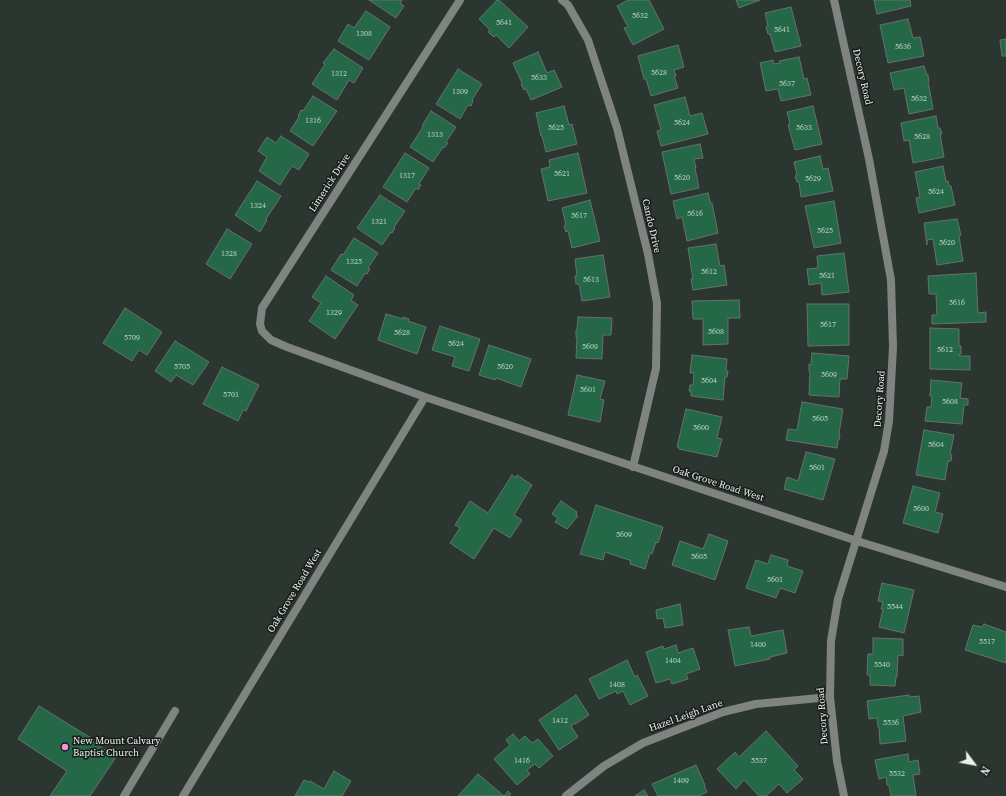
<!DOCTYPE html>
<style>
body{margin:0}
#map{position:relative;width:1006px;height:796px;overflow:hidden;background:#2c3630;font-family:"Source Serif 4",serif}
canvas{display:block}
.north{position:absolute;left:954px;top:744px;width:40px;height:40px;-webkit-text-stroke:3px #181c19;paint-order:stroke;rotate:122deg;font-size:11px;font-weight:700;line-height:16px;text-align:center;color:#eaf1ed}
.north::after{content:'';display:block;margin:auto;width:14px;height:18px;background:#eaf1ed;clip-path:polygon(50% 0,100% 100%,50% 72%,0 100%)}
</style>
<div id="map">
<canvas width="1006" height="796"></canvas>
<div class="north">N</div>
</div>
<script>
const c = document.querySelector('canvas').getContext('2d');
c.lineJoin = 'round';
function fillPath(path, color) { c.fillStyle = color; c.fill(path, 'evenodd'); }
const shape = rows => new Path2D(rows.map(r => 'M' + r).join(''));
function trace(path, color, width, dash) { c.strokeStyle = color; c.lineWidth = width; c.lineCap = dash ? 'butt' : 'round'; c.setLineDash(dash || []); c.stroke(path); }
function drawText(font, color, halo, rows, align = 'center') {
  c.font = font + ' "Source Serif 4",serif'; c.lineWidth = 3; c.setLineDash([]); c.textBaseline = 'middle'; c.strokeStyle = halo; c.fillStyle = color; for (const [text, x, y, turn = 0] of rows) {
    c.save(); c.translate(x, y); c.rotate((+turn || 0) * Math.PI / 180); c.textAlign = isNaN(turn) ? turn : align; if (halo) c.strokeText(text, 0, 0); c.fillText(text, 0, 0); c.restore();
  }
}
const building = shape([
 [369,0,402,0,400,3,404,6,396,18,369,0],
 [497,0,499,0,528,27,509,48,496,35,494,37,488,32,490,30,479,19,497,0],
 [628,0,649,0,664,29,633,45,624,28,628,27,617,6,628,0],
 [736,0,760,0,739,8,736,0],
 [874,0,910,0,911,6,877,14,874,0],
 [791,7,801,46,775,52,770,34,768,34,766,27,768,26,765,13,791,7],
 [366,11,390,27,369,60,338,41,348,24,354,28,366,11],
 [908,19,913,38,920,37,924,56,888,63,880,25,908,19],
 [1006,39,1006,56,1002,56,1000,40,1006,39],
 [678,45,684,67,674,70,676,76,674,76,678,88,651,96,646,79,644,79,638,56,678,45],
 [334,49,363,68,354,83,349,80,337,100,312,84,325,64,323,63,334,49],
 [538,52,547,73,554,70,562,87,531,100,526,89,524,90,521,84,522,83,513,63,538,52],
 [799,57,804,79,807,78,811,95,781,101,778,89,766,91,760,63,773,60,774,64,780,63,779,61,799,57],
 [924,66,927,75,928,75,929,81,928,81,933,109,909,114,904,88,894,90,890,73,924,66],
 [458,69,482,84,472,100,473,101,471,106,468,105,460,119,436,104,458,69],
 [313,96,337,111,313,146,290,131,299,117,298,116,301,110,303,111,313,96],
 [685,97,690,116,702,113,708,134,661,146,657,131,661,130,654,105,685,97],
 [564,106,569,125,572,124,577,144,546,152,542,136,541,136,536,113,564,106],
 [813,106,822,144,795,150,788,125,790,124,787,112,813,106],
 [431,111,456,127,446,142,448,143,444,148,443,147,433,162,410,147,423,127,422,126,431,111],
 [936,116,938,128,940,128,942,134,940,134,944,157,913,163,909,140,904,141,901,123,936,116],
 [281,136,309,154,299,170,292,166,280,185,259,171,267,157,258,151,267,137,276,143,281,136],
 [700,144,703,158,694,159,696,168,695,168,699,188,671,194,662,152,700,144],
 [405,153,429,168,419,184,421,185,418,190,416,188,407,202,383,187,405,153],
 [578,153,587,193,548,201,541,169,550,167,549,160,578,153],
 [820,156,823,169,828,168,833,191,801,197,799,182,797,182,795,176,797,175,794,162,820,156],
 [943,166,946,182,948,181,949,186,951,186,955,205,919,213,916,198,920,197,915,172,943,166],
 [257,181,281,196,266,219,267,220,260,232,235,215,257,181],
 [708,193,711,204,712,203,718,233,687,241,682,217,677,219,673,201,708,193],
 [380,195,405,211,394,227,395,228,392,233,391,232,382,245,357,228,380,195],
 [590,200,600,241,572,248,568,231,566,232,564,226,566,225,562,208,590,200],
 [834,201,841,243,814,248,805,206,834,201],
 [957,219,961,235,959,236,963,261,937,265,933,239,927,240,927,245,924,223,957,219],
 [227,229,252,244,230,279,206,264,227,229],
 [354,238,378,253,368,268,370,269,367,274,365,273,357,286,331,270,341,254,343,255,354,238],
 [716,244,720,266,724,265,727,285,693,290,691,279,693,279,688,248,716,244],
 [844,253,849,292,822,295,821,283,809,285,807,269,818,268,817,256,844,253],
 [603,255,610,297,582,301,579,284,576,284,575,276,577,276,575,259,603,255],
 [976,273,978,313,986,312,986,322,932,324,932,315,937,315,936,294,929,294,928,276,976,273],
 [326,276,354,295,351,300,358,305,335,339,309,321,321,303,312,297,326,276],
 [739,300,740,318,728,318,728,344,703,345,703,319,693,319,692,301,739,300],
 [807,304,849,304,849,345,808,346,807,304],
 [125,308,162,332,147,355,139,350,132,361,103,343,125,308],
 [386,314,403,319,403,317,409,319,408,321,426,327,417,354,378,340,386,314],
 [578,317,612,318,611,335,603,335,602,359,576,358,577,336,576,337,576,330,577,330,578,317],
 [440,326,480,339,469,371,452,366,455,357,432,350,440,326],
 [930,328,959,329,959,346,961,346,961,354,959,354,959,356,970,356,970,370,930,369,930,328],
 [175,341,209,362,193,385,176,375,171,382,155,371,175,341],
 [489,345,531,359,521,387,496,378,495,380,479,375,489,345],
 [812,353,849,356,847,379,840,379,839,397,809,395,810,372,809,371,809,364,811,365,812,353],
 [692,355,727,359,726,371,728,371,727,377,725,377,723,400,691,396,691,391,689,391,690,385,693,385,694,373,690,373,692,355],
 [222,367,259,385,246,411,243,410,238,421,203,404,222,367],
 [577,375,605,381,600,399,604,400,600,422,568,415,577,375],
 [931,380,962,383,960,398,968,399,968,405,964,405,962,424,925,421,927,407,931,407,932,396,930,396,931,380],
 [802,402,843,409,839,433,840,434,839,440,838,440,837,448,786,440,788,429,797,430,802,402],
 [686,409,722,417,717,438,722,439,717,457,679,449,679,447,677,447,686,409],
 [924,430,954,435,950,455,952,455,951,461,948,461,945,480,916,475,924,430],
 [806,452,835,459,823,500,784,489,787,477,798,481,806,452],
 [512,475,516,478,517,475,532,485,514,515,522,520,510,538,494,528,474,559,450,543,460,528,455,525,470,501,488,513,512,475],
 [913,486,940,493,935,512,943,514,938,533,903,523,913,486],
 [561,501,577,512,576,515,578,516,567,529,555,522,558,518,552,514,561,501],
 [596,505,663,527,658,543,656,542,652,554,650,553,645,569,630,564,631,561,629,560,605,552,603,560,580,554,596,505],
 [709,534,728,541,715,580,672,565,680,541,703,549,709,534],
 [771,555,788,560,787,566,803,571,795,593,780,588,776,598,746,588,756,560,768,564,771,555],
 [882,583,914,590,904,633,879,627,883,609,881,609,883,602,878,601,882,583],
 [680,604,683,625,665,628,663,618,657,619,656,610,680,604],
 [984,624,1006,632,1006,663,965,650,973,625,982,627,984,624],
 [749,627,751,636,783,630,787,653,770,657,770,659,735,666,728,630,749,627],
 [873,638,903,639,903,656,898,655,897,677,896,677,895,686,870,685,870,675,867,675,868,654,873,654,873,638],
 [676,645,678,653,693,648,700,669,686,674,688,679,672,684,670,679,656,683,646,652,663,646,664,649,676,645],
 [627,660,635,677,637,675,648,696,630,705,623,691,617,694,616,691,599,699,589,679,627,660],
 [576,695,589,715,575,724,575,723,571,726,578,737,559,750,539,720,576,695],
 [909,695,909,697,919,696,921,712,903,716,906,741,880,744,879,727,878,727,877,718,869,719,867,701,909,695],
 [39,706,91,738,90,740,116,757,90,796,50,796,67,771,18,739,39,706],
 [766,731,798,766,794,770,803,779,787,793,779,784,766,796,759,796,744,780,736,789,717,769,735,752,739,757,766,731],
 [513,734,519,741,525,736,532,743,538,739,553,756,539,768,535,764,527,770,530,774,517,785,494,759,510,745,506,740,513,734],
 [908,754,909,762,918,760,920,774,913,775,916,796,891,796,889,785,887,785,886,777,879,779,875,760,908,754],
 [696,765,705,785,704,785,707,792,699,796,658,796,652,784,696,765],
 [334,771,351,781,342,796,295,796,304,780,309,782,310,781,324,789,334,771],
 [478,774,504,796,508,791,511,794,509,796,458,796,478,774],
 [644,790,648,796,635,796,644,790]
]);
const lane = shape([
 [124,796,175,711]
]);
const street = shape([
 [460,0,262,308,260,324,262,331,271,340,287,347,425,397,857,541,1006,587],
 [562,0,568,5,588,40,617,128,648,254,657,303,656,368,633,467],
 [834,0,869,159,891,280,893,347,889,421,884,451,838,599,831,641,830,697,837,761,844,796],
 [183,796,425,397],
 [566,796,604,766,643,743,723,712,756,704,830,697]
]);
const markers = [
 [65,747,4,"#f391d6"]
];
const numberNames = [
 ["5632",640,16],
 ["5641",504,23],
 ["5641",782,30],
 ["1308",364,34],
 ["5636",903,47],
 ["5628",659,73],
 ["1312",339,74],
 ["5633",539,78],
 ["5637",787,84],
 ["1309",460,92],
 ["5632",919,99],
 ["1316",313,121],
 ["5624",682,123],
 ["5625",556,128],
 ["5633",804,128],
 ["1313",435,135],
 ["5628",922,137],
 ["5621",562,174],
 ["1317",407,176],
 ["5620",682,178],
 ["5629",813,179],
 ["5624",936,192],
 ["1324",258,206],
 ["5616",695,214],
 ["5617",579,216],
 ["1321",379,222],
 ["5625",825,231],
 ["5620",947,243],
 ["1328",229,254],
 ["1325",354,262],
 ["5612",709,272],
 ["5621",827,276],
 ["5613",591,280],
 ["5616",957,303],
 ["1329",334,313],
 ["5617",828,325],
 ["5608",716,332],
 ["5628",402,333],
 ["5709",132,338],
 ["5624",456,344],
 ["5609",590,347],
 ["5612",945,350],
 ["5705",182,367],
 ["5620",505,367],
 ["5609",829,375],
 ["5604",709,381],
 ["5601",588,390],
 ["5701",231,395],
 ["5608",950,402],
 ["5605",820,419],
 ["5600",701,428],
 ["5604",936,445],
 ["5601",817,468],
 ["5600",921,509],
 ["5609",624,535],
 ["5605",699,557],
 ["5601",775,580],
 ["5544",895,607],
 ["5517",987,642],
 ["1400",758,645],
 ["1404",673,661],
 ["5540",882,665],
 ["1408",617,685],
 ["1412",560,721],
 ["5536",891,723],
 ["1416",522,761],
 ["5537",759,761],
 ["5532",897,774],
 ["1409",681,781]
];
const streetNames = [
 ["Decory Road",862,77,77],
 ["Limerick Drive",330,183,-57],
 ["Cando Drive",651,226,77],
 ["Decory Road",880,399,-86],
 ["Oak Grove Road West",718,484,18],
 ["Oak Grove Road West",295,591,-59],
 ["Hazel Leigh Lane",686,716,-20],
 ["Decory Road",823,716,-94]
];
const poiNames = [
 ["New Mount Calvary",73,741],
 ["Baptist Church",73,753]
];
fillPath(building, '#256848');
trace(building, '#66726b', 1);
trace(lane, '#7f8481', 8);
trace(street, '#7f8481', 8);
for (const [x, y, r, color] of markers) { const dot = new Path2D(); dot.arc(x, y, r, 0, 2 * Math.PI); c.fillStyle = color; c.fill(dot); trace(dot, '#181c19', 1.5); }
drawText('8px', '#b9cfc4', null, numberNames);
drawText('10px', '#eaf1ed', '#181c19', streetNames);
drawText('10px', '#eaf1ed', '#181c19', poiNames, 'left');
</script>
